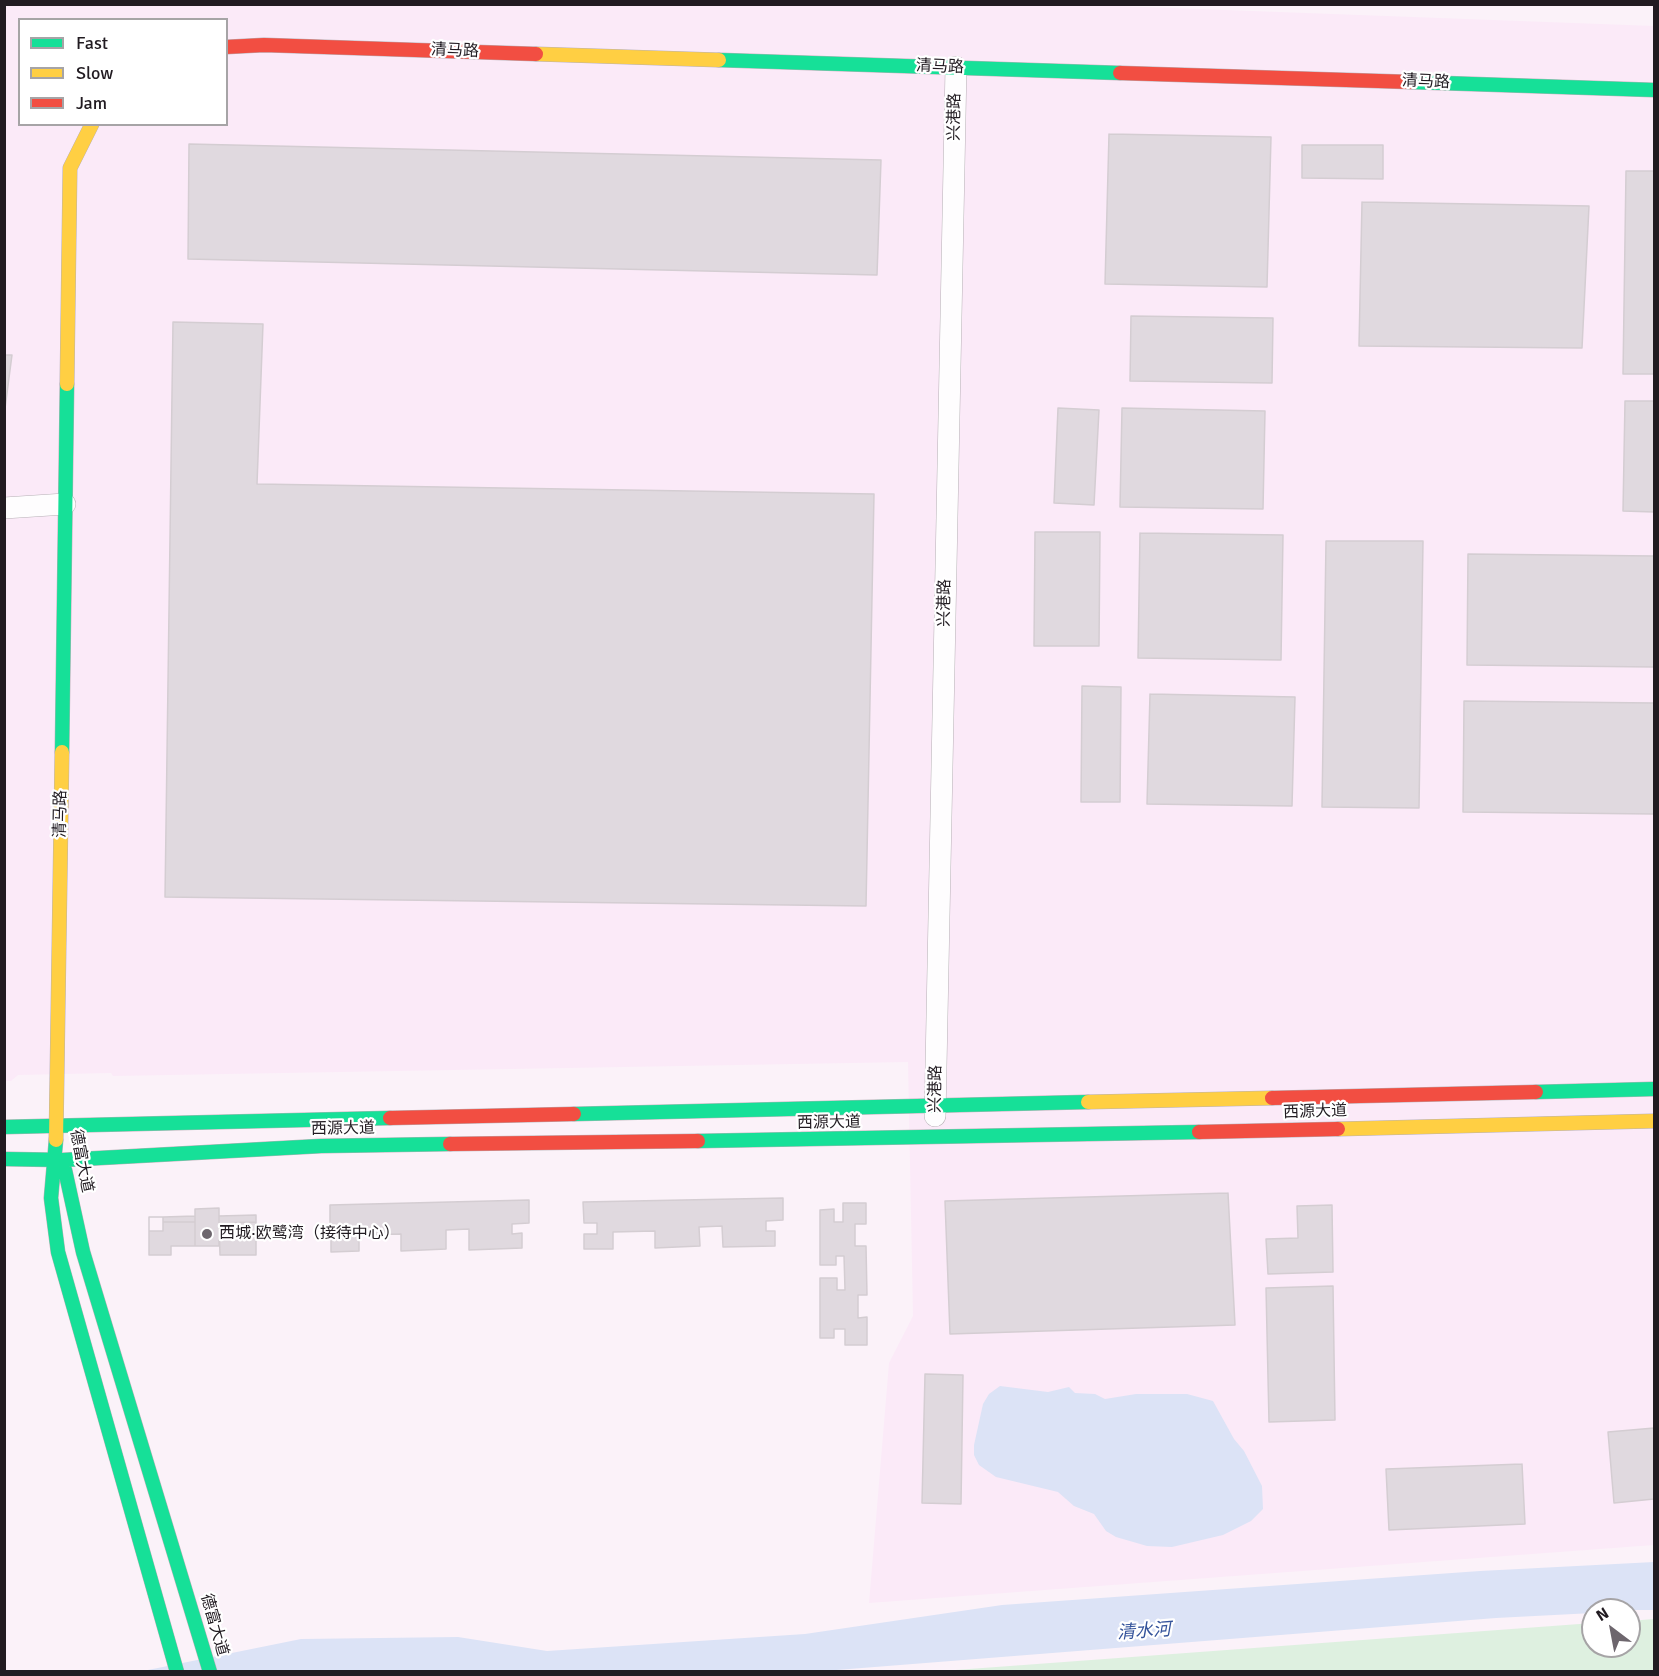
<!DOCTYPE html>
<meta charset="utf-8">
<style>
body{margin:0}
#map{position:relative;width:1659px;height:1676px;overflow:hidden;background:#fbf2f9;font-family:Signika,sans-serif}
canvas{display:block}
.frame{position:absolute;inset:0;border:6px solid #211b21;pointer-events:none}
.legend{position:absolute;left:18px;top:18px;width:210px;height:108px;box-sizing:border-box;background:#fff;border:2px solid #a6a4a6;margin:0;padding:8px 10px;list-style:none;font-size:18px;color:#211b21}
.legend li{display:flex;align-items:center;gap:12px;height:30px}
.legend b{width:30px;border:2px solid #a6a4a6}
.north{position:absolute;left:1581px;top:1598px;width:60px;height:60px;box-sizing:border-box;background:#fff;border:2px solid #a6a4a6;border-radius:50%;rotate:328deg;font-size:16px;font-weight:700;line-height:24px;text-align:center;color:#211b21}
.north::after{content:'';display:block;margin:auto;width:21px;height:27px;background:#6d666d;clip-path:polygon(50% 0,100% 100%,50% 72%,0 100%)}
</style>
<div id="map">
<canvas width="1659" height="1676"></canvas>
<div class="frame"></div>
<ul class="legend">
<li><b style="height:8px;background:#16e098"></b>Fast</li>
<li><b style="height:8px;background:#ffcf43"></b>Slow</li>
<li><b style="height:8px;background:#f24e42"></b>Jam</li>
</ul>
<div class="north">N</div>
</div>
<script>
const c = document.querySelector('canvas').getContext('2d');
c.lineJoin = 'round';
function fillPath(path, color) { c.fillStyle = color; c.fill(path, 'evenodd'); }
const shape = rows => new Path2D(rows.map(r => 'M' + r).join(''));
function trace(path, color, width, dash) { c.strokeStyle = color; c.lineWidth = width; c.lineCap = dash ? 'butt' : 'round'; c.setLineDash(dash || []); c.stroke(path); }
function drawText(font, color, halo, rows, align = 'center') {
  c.font = font + ' Signika,"Noto Sans SC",sans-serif'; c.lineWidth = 4.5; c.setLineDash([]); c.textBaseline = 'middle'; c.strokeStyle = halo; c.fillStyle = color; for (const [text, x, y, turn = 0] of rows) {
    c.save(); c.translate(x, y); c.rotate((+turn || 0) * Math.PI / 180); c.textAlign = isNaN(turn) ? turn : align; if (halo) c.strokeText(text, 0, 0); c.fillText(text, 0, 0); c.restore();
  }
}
const built = shape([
 [1065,4,1654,26,1654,1545,869,1603,889,1363,913,1316,908,1062,113,1076,111,1073,18,1075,11,1081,5,1081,4,5],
 [20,20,226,20,226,124,20,124]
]);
const green = shape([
 [1654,1619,1654,1671,942,1671,1593,1623,1593,1646,1629,1646,1629,1621]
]);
const water = shape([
 [1000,1386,1048,1392,1069,1387,1075,1393,1095,1394,1105,1399,1136,1394,1187,1394,1213,1401,1234,1439,1244,1451,1262,1486,1263,1509,1251,1521,1223,1535,1172,1547,1147,1546,1116,1537,1106,1531,1094,1514,1074,1506,1058,1492,996,1477,979,1465,974,1455,974,1445,983,1404,989,1394],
 [1654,1562,1654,1610,1593,1610,1593,1613,1496,1618,824,1671,138,1672,301,1639,458,1637,547,1651,805,1634,1002,1605,1480,1571]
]);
const building = shape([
 [1109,134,1271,137,1267,287,1105,284,1109,134],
 [189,144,881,160,877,275,188,259,189,144],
 [1302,145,1383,145,1383,179,1302,178,1302,145],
 [1626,171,1654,171,1654,374,1623,374,1626,171],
 [1362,202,1589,206,1582,348,1359,346,1362,202],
 [1131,316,1273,318,1272,383,1130,381,1131,316],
 [173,322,263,324,257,484,874,494,866,906,165,897,173,322],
 [4,355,12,355,4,416,4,355],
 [1625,401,1654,401,1654,512,1623,511,1625,401],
 [1058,408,1099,410,1094,505,1054,503,1058,408],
 [1122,408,1265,411,1263,509,1120,507,1122,408],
 [1035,532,1100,532,1099,646,1034,646,1035,532],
 [1140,533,1283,535,1281,660,1138,658,1140,533],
 [1326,541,1423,541,1419,808,1322,807,1326,541],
 [1468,554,1654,556,1654,667,1467,665,1468,554],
 [1082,686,1121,687,1120,802,1081,802,1082,686],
 [1150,694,1295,697,1292,806,1147,804,1150,694],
 [1464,701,1654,703,1654,814,1463,812,1464,701],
 [1228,1193,1235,1325,950,1334,945,1201,1228,1193],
 [783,1198,783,1220,766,1221,766,1231,775,1231,775,1246,723,1247,722,1226,699,1227,700,1246,655,1248,655,1231,613,1232,613,1249,584,1249,584,1234,597,1234,597,1223,584,1223,583,1202,783,1198],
 [529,1200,529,1223,512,1224,512,1234,522,1233,522,1248,469,1250,469,1229,446,1230,446,1249,401,1251,401,1234,359,1235,359,1251,331,1252,331,1237,344,1236,343,1226,330,1226,330,1205,529,1200],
 [843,1203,866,1203,866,1224,855,1224,855,1246,866,1246,867,1295,858,1295,858,1318,867,1317,867,1345,845,1345,845,1329,834,1329,834,1338,820,1338,820,1278,837,1278,837,1290,845,1290,844,1256,836,1256,836,1265,820,1265,820,1210,834,1209,834,1222,843,1222,843,1203],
 [1332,1205,1333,1272,1268,1274,1266,1239,1298,1238,1297,1206,1332,1205],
 [219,1208,219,1246,195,1246,195,1209,219,1208],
 [256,1215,256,1222,219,1223,219,1216,256,1215],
 [195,1216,195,1222,163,1222,163,1217,195,1216],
 [149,1217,163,1217,163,1222,195,1222,195,1246,171,1246,171,1255,149,1255,149,1217],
 [149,1217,163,1217,163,1231,149,1231,149,1217],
 [256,1222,256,1255,220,1255,219,1223,256,1222],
 [1333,1286,1335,1420,1269,1422,1266,1288,1333,1286],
 [925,1374,963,1375,961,1504,922,1503,925,1374],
 [1654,1428,1654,1499,1614,1503,1608,1432,1654,1428],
 [1522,1464,1525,1524,1389,1530,1386,1469,1522,1464]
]);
const street = shape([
 [4,508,65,504],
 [935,1116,956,67]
]);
const fast = shape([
 [719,60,1120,73],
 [1411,82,1654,90],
 [62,752,67,384],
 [1536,1092,1654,1089],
 [574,1114,1088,1102],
 [4,1127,390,1118],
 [56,1140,51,1198,58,1252,177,1672],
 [698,1141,1199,1132],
 [4,1159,63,1160,321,1146,450,1144],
 [65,1170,83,1252,210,1672]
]);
const slow = shape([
 [536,54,719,60],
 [67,384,70,168,92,124],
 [1088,1102,1272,1098],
 [1338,1129,1654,1121],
 [56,1140,62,752]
]);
const jam = shape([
 [226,47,264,45,536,54],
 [1120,73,1411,82],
 [1272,1098,1536,1092],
 [390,1118,574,1114],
 [1199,1132,1338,1129],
 [450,1144,698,1141]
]);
const markers = [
 [207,1234,6,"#6d666d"]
];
const streetNames = [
 ["清马路",455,51,2],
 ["清马路",940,67,2],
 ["清马路",1426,82,2],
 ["兴港路",955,117,-89],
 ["兴港路",945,603,-89],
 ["清马路",61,814,-89],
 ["兴港路",936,1089,-89],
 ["西源大道",1315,1112,-2],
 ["西源大道",829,1123,-1],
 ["西源大道",343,1129,-1],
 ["德富大道",81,1161,79],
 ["德富大道",214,1625,74]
];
const poiNames = [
 ["西城·欧鹭湾（接待中心）",219,1234]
];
const waterNames = [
 ["清水河",1144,1632,-4]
];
fillPath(built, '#fbeaf8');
fillPath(green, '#def0e0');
fillPath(water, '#dce3f6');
fillPath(building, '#e0d9df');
trace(building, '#d4cdd2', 1.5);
trace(street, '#b7b1b6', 22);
trace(fast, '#b7b1b6', 15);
trace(slow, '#b7b1b6', 15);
trace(jam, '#b7b1b6', 15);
trace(street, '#fefdfe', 21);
trace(fast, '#16e098', 14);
trace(slow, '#ffcf43', 14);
trace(jam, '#f24e42', 14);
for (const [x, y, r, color] of markers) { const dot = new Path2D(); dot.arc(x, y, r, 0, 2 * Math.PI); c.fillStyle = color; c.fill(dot); trace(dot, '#fff', 2); }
drawText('16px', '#211b21', '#fff', streetNames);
drawText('16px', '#211b21', '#fff', poiNames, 'left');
drawText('italic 18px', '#34539b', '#fff', waterNames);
</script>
